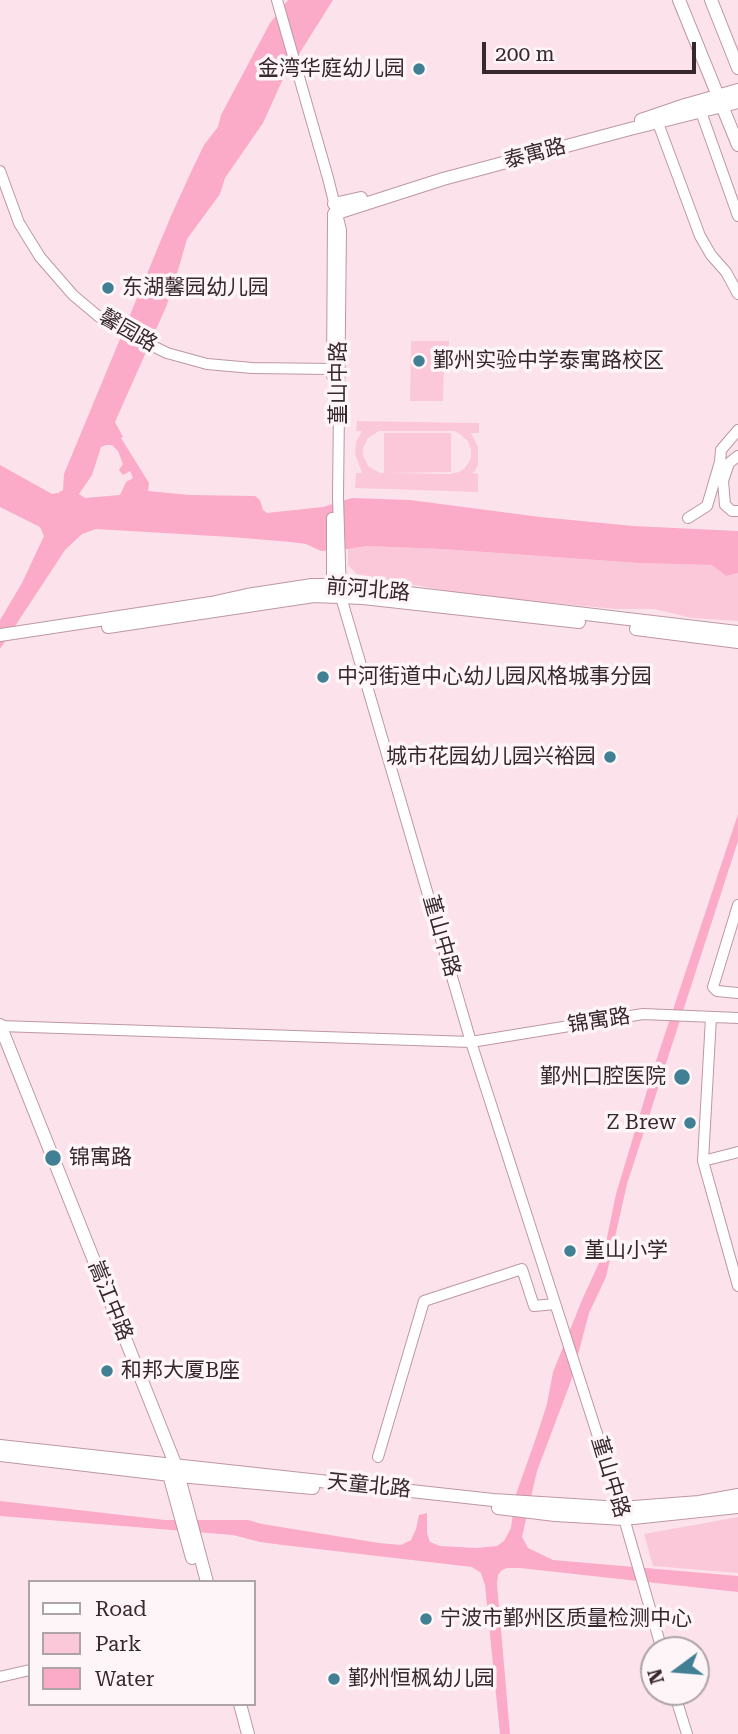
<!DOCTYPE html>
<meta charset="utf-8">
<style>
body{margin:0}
#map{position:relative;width:738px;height:1734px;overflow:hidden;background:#fce3eb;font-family:"Roboto Serif",serif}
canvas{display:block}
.legend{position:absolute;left:28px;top:1580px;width:228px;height:126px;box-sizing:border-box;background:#fef5f8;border:2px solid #aea3a7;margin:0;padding:9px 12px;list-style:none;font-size:21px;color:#37282d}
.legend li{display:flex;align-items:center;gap:14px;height:35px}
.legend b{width:35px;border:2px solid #aea3a7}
.north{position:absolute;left:640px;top:1636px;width:70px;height:70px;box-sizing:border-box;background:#fef5f8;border:2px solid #aea3a7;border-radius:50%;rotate:254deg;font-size:19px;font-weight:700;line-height:28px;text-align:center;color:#37282d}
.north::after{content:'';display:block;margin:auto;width:24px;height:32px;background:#407f94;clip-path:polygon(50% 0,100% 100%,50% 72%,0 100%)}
.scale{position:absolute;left:482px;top:42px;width:214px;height:32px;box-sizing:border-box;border:4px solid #37282d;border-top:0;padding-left:9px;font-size:21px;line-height:24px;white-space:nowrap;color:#37282d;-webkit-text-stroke:5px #fef5f8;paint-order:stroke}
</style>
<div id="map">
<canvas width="738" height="1734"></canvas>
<ul class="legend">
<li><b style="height:9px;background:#fff"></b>Road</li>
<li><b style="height:19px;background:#fbc8da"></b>Park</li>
<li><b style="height:19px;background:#fbaac7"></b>Water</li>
</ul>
<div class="north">N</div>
<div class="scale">200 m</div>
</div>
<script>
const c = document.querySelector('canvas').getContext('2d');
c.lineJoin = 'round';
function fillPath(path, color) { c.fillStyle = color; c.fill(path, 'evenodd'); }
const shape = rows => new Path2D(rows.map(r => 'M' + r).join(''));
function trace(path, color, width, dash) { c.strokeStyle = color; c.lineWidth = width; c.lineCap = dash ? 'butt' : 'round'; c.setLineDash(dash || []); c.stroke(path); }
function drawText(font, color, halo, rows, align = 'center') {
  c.font = font + ' "Roboto Serif","Noto Sans SC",serif'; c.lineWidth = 7; c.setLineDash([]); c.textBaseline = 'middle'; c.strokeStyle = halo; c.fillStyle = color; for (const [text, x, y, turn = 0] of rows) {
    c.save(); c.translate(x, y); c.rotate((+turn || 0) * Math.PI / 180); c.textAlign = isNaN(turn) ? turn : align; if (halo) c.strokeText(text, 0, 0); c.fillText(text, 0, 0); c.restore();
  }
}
const green = shape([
 [411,341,449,341,448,361,444,361,443,401,410,401],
 [357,421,479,423,479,433,471,433,478,447,478,465,475,471,472,473,478,474,478,492,355,488,356,473,362,473,355,454,356,442,362,431,356,431],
 [379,431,454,431,460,434,468,441,471,450,471,458,465,468,459,472,450,474,388,473,451,472,451,433,384,433,384,473,380,473,368,466,363,455,363,448,368,438],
 [366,546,442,549,638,563,712,565,726,576,738,573,738,621,692,618,654,609,616,609,468,595,357,574,348,565,348,549],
 [738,1517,738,1573,653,1566,644,1534]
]);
const water = shape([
 [288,0,333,0,282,81,263,123,225,178,220,194,187,239,174,284,166,307,115,422,123,437,121,438,149,483,148,491,189,495,255,496,260,500,263,510,267,513,323,507,352,498,410,500,540,517,633,526,738,531,738,573,726,576,712,565,638,563,442,549,366,546,348,549,321,551,306,544,291,542,231,537,96,529,82,534,65,550,0,649,0,620,22,583,44,536,40,527,0,507,0,465,52,494,58,493,63,490,64,474,171,216,191,172,204,145,218,127,221,115,270,23],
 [106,445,112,445,118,451,123,464,119,470,123,475,130,471,133,478,126,482,120,495,85,498,79,494,92,475,101,447],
 [738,814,738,841,627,1184,606,1277,589,1313,571,1381,537,1471,522,1537,528,1548,553,1560,738,1576,738,1592,520,1568,507,1568,502,1570,498,1575,497,1584,510,1734,500,1734,485,1585,481,1573,472,1567,283,1545,260,1542,233,1535,0,1516,0,1501,165,1520,248,1520,262,1524,379,1543,401,1545,411,1540,416,1529,419,1515,427,1513,427,1533,430,1542,440,1546,476,1548,497,1546,504,1541,511,1528,515,1497,520,1483,537,1435,547,1404,553,1372,582,1300,604,1252,616,1194,655,1064]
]);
const minor = shape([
 [277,0,328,178,341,230,338,497,341,597,471,1042,621,1508,662,1650],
 [701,112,738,216],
 [658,123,700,236,711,255,726,272,738,294],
 [0,171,19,223,40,257,73,295,98,316,116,328,167,353,207,364,252,368,332,369],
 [332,376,333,217],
 [738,456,729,463,723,481,725,505,732,511,738,511],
 [332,518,332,593],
 [688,518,707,506,720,462,721,450,738,430],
 [738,905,713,987,717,991,738,993],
 [711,1017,703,1161,738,1286],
 [0,1026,471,1042,643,1014,738,1018],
 [703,1161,738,1152],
 [378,1457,424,1301,522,1269,534,1306,555,1304],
 [0,1677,30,1670],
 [674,1692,687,1734]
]);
const major = shape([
 [679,0,738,145],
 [711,0,738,68],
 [641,120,685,105,738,90],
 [334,204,361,198],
 [334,214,443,179,630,129,738,102],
 [108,627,314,596,363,598,579,622],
 [636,629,738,642],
 [0,635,211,603,247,595,312,585,341,585,738,632],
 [0,1025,176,1466,207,1582],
 [0,1446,493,1500,621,1508,699,1502,738,1495],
 [0,1455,179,1476,313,1488],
 [168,1471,192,1558],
 [498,1508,555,1515,624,1519,738,1507],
 [240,1704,248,1734]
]);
const markers = [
 [419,69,7,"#407f94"],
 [108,288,7,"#407f94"],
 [419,361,7,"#407f94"],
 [323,677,7,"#407f94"],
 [610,757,7,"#407f94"],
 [682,1077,9,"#407f94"],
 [690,1123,7,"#407f94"],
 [53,1158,9,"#407f94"],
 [570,1251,7,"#407f94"],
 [107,1371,7,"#407f94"],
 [426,1619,7,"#407f94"],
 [334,1679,7,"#407f94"]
];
const poiNames = [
 ["金湾华庭幼儿园",405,69,"right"],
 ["东湖馨园幼儿园",122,288],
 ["鄞州实验中学泰寓路校区",433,361],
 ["中河街道中心幼儿园风格城事分园",337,677],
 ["城市花园幼儿园兴裕园",596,757,"right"],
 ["鄞州口腔医院",666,1077,"right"],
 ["Z Brew",676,1123,"right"],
 ["锦寓路",69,1158],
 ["堇山小学",584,1251],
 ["和邦大厦B座",121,1371],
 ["宁波市鄞州区质量检测中心",440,1619],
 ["鄞州恒枫幼儿园",348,1679]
];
const streetNames = [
 ["泰寓路",535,154,-15],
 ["馨园路",128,331,30],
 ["堇山中路",339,383,-90],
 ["前河北路",368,590,5],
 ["堇山中路",441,936,74],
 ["锦寓路",599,1021,-9],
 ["嵩江中路",110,1301,68],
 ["堇山中路",610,1477,73],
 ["天童北路",369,1486,6]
];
fillPath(green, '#fbc8da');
fillPath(water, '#fbaac7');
trace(minor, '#bd97a4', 12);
trace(major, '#bd97a4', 14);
trace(minor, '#fff', 10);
trace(major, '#fff', 12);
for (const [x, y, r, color] of markers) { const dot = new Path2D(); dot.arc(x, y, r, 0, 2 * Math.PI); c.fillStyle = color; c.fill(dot); trace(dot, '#fef5f8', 2.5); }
drawText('21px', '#37282d', '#fef5f8', poiNames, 'left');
drawText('21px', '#37282d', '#fef5f8', streetNames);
</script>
